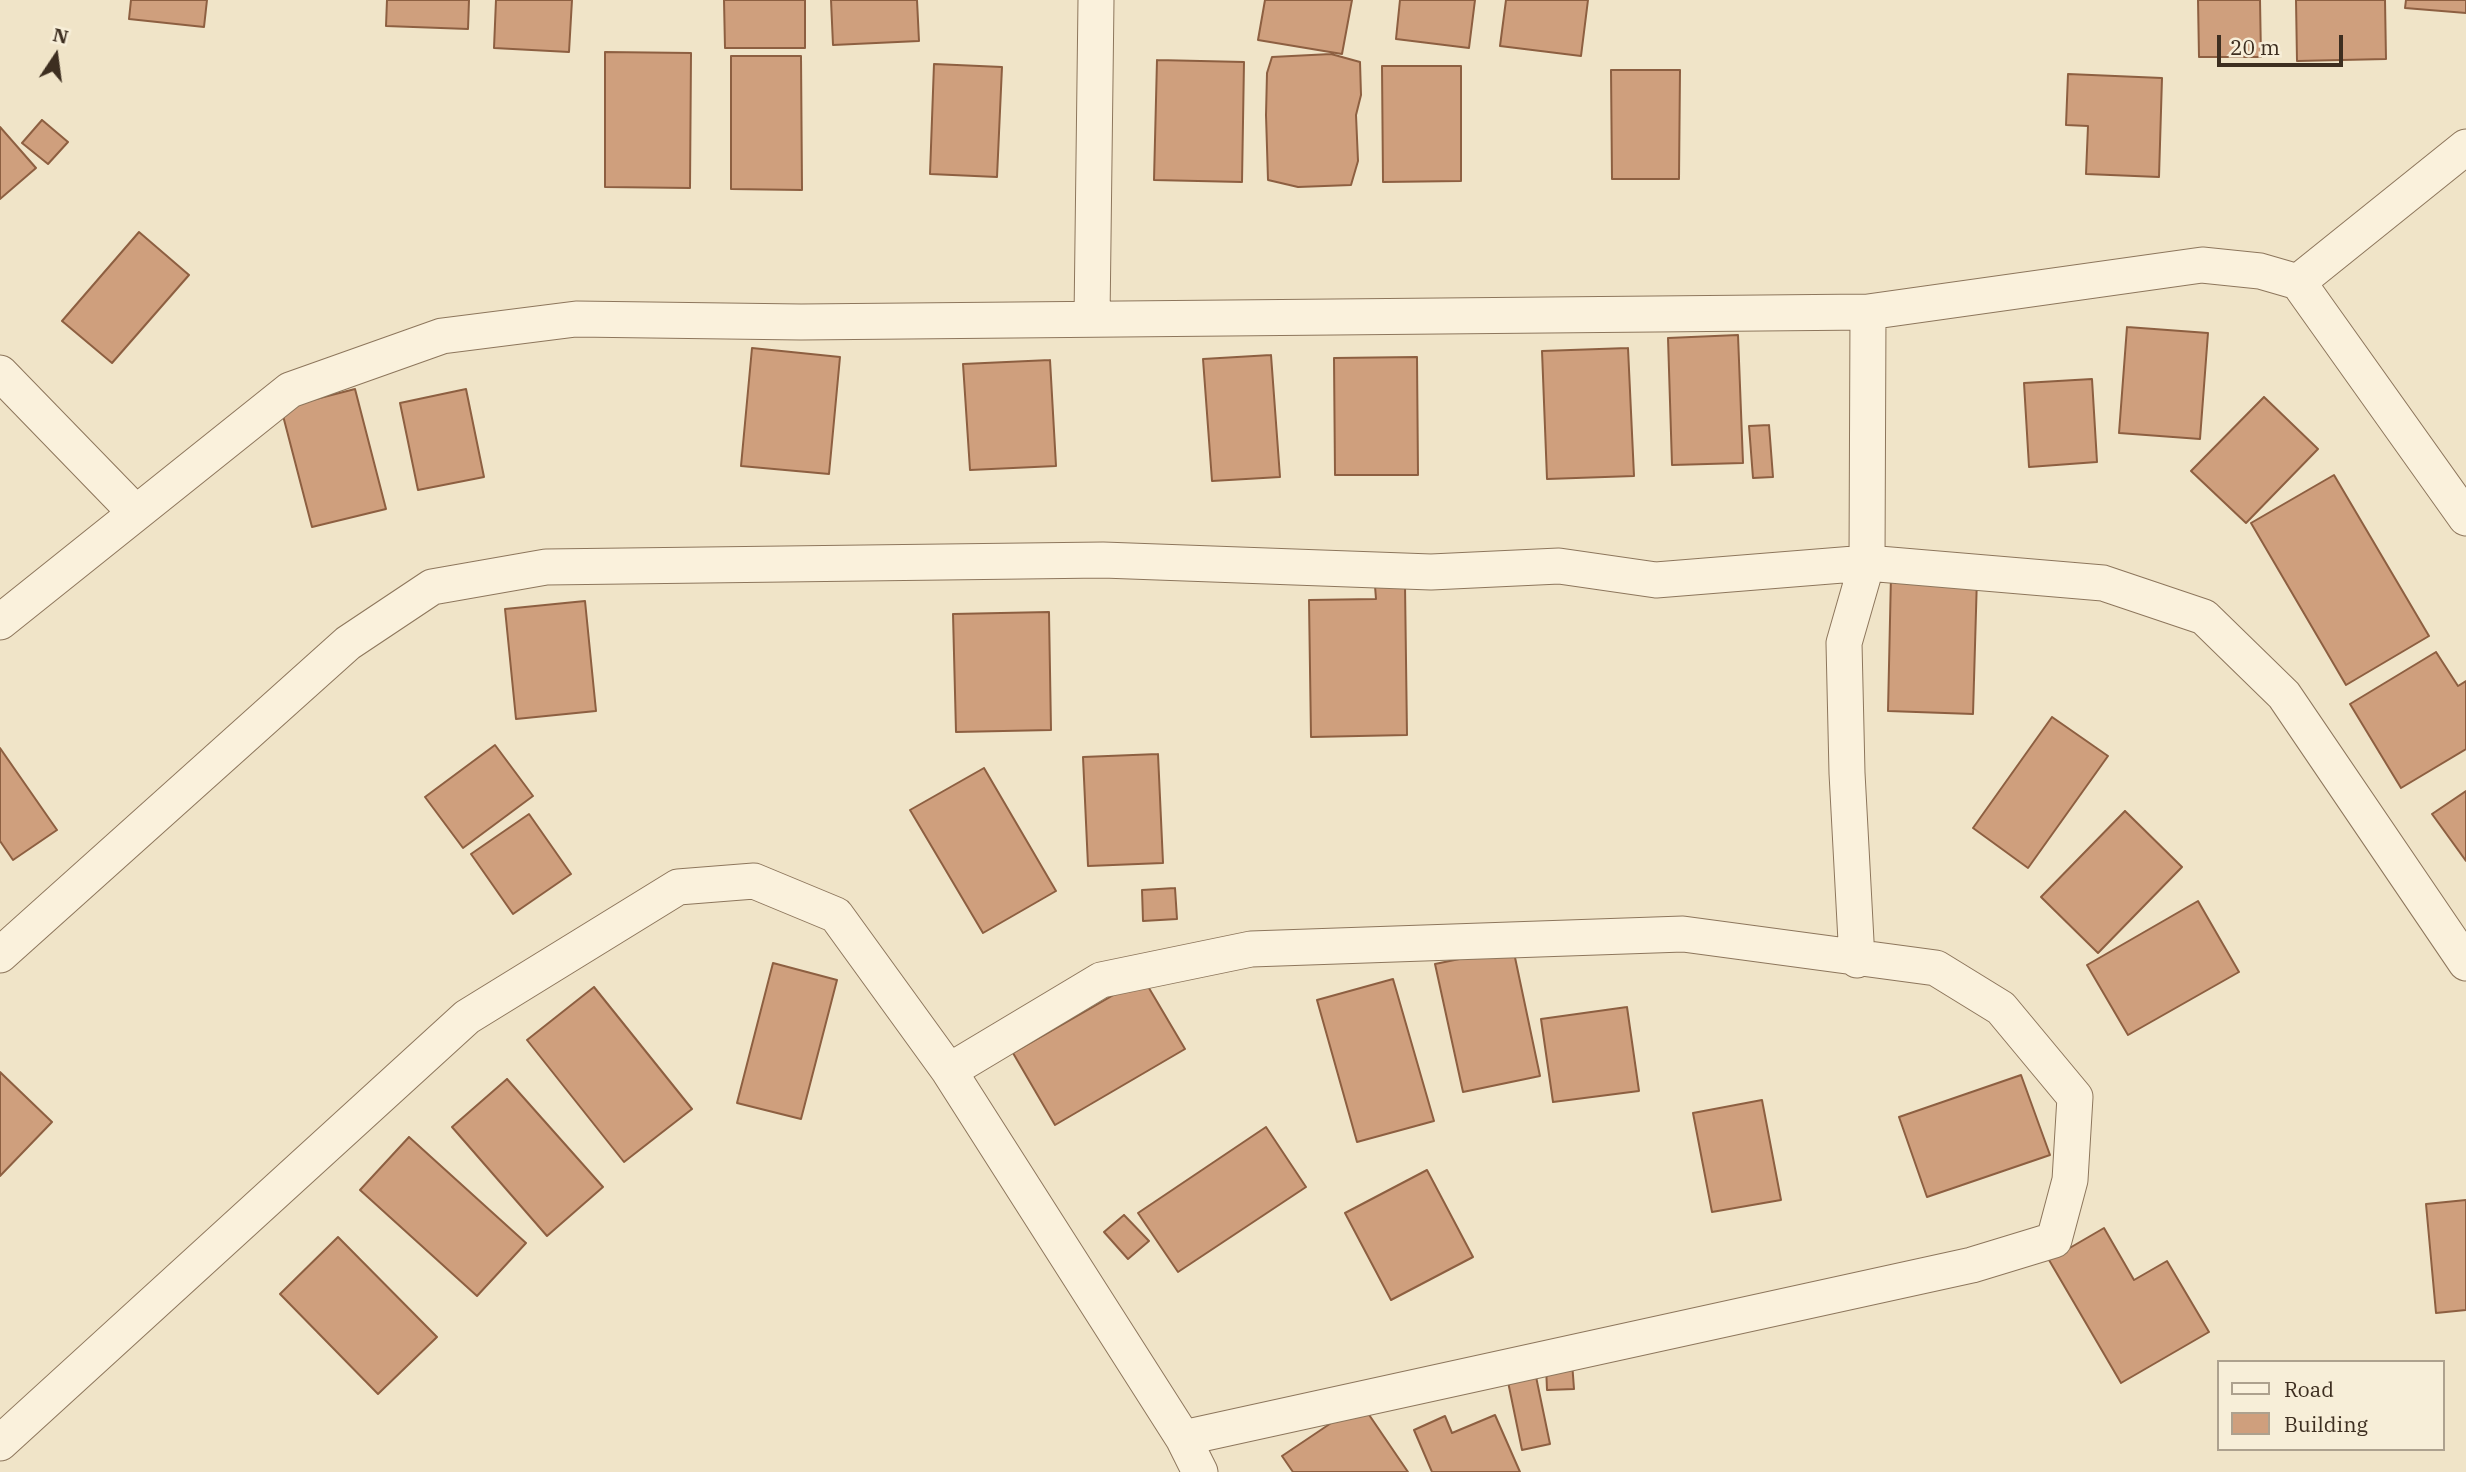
<!DOCTYPE html>
<style>
body{margin:0}
#map{position:relative;width:2466px;height:1472px;overflow:hidden;background:#f0e4c8;font-family:"IBM Plex Serif",serif}
canvas{display:block}
.legend{position:absolute;left:2217px;top:1360px;width:228px;height:91px;box-sizing:border-box;background:#f7eed8;border:2px solid #ada18e;margin:0;padding:9px 12px;list-style:none;font-size:21px;color:#3d2e20}
.legend li{display:flex;align-items:center;gap:14px;height:35px}
.legend b{width:35px;border:2px solid #ada18e}
.north{position:absolute;left:21px;top:21px;width:70px;height:70px;-webkit-text-stroke:5px #f7eed8;paint-order:stroke;rotate:13deg;font-size:19px;font-weight:700;line-height:28px;text-align:center;color:#3d2e20}
.north::after{content:'';display:block;margin:auto;width:24px;height:32px;background:#3d2e20;clip-path:polygon(50% 0,100% 100%,50% 72%,0 100%)}
.scale{position:absolute;left:2217px;top:35px;width:126px;height:32px;box-sizing:border-box;border:4px solid #3d2e20;border-top:0;padding-left:9px;font-size:21px;line-height:24px;white-space:nowrap;color:#3d2e20;-webkit-text-stroke:5px #f7eed8;paint-order:stroke}
</style>
<div id="map">
<canvas width="2466" height="1472"></canvas>
<ul class="legend">
<li><b style="height:9px;background:#faf1dc"></b>Road</li>
<li><b style="height:19px;background:#cf9f7d"></b>Building</li>
</ul>
<div class="north">N</div>
<div class="scale">20 m</div>
</div>
<script>
const c = document.querySelector('canvas').getContext('2d');
c.lineJoin = 'round';
function fillPath(path, color) { c.fillStyle = color; c.fill(path, 'evenodd'); }
const shape = rows => new Path2D(rows.map(r => 'M' + r).join(''));
function trace(path, color, width, dash) { c.strokeStyle = color; c.lineWidth = width; c.lineCap = dash ? 'butt' : 'round'; c.setLineDash(dash || []); c.stroke(path); }
const building = shape([
 [131,0,207,0,204,27,129,19,131,0],
 [387,0,469,0,468,29,386,26,387,0],
 [496,0,572,0,569,52,494,48,496,0],
 [724,0,805,0,805,48,725,48,724,0],
 [831,0,917,0,919,41,833,45,831,0],
 [1265,0,1352,0,1342,54,1258,40,1265,0],
 [1400,0,1475,0,1469,48,1396,39,1400,0],
 [1506,0,1588,0,1581,56,1500,46,1506,0],
 [2198,0,2260,0,2261,57,2199,57,2198,0],
 [2296,0,2385,0,2386,59,2297,61,2296,0],
 [2406,0,2466,0,2466,13,2405,8,2406,0],
 [605,52,691,53,690,188,605,187,605,52],
 [1331,54,1360,62,1361,95,1356,115,1358,161,1351,185,1298,187,1268,180,1266,115,1267,73,1272,57,1331,54],
 [731,56,801,56,802,190,731,189,731,56],
 [1157,60,1244,62,1242,182,1154,180,1157,60],
 [934,64,1002,67,997,177,930,174,934,64],
 [1382,66,1461,66,1461,181,1383,182,1382,66],
 [1611,70,1680,70,1679,179,1612,179,1611,70],
 [2068,74,2162,78,2159,177,2086,174,2088,126,2066,125,2068,74],
 [42,120,68,142,48,164,22,143,42,120],
 [0,127,36,168,0,199,0,127],
 [139,232,189,275,112,363,62,321,139,232],
 [2127,327,2208,333,2200,439,2119,433,2127,327],
 [1738,335,1743,463,1672,465,1668,338,1738,335],
 [752,348,840,357,829,474,741,466,752,348],
 [1628,348,1634,476,1547,479,1542,351,1628,348],
 [1271,355,1280,477,1212,481,1203,359,1271,355],
 [1417,357,1418,475,1335,475,1334,358,1417,357],
 [1050,360,1056,466,970,470,963,364,1050,360],
 [2092,379,2097,462,2029,467,2024,383,2092,379],
 [355,389,386,509,312,527,281,408,355,389],
 [466,389,484,477,418,490,400,403,466,389],
 [2264,397,2318,449,2246,523,2191,471,2264,397],
 [1769,425,1773,477,1753,478,1749,426,1769,425],
 [2334,475,2429,636,2346,685,2251,523,2334,475],
 [1891,575,1977,577,1973,714,1888,711,1891,575],
 [1405,585,1407,735,1311,737,1309,600,1376,599,1375,586,1405,585],
 [585,601,596,711,516,719,505,609,585,601],
 [1049,612,1051,730,956,732,953,614,1049,612],
 [2436,652,2458,686,2466,681,2466,749,2401,788,2350,704,2436,652],
 [2052,717,2108,756,2028,868,1973,828,2052,717],
 [495,745,533,796,463,848,425,797,495,745],
 [0,748,57,830,13,860,0,841,0,748],
 [1158,754,1163,863,1088,866,1083,757,1158,754],
 [984,768,1056,891,983,933,910,810,984,768],
 [2466,791,2466,861,2432,814,2466,791],
 [2125,811,2182,867,2098,953,2041,897,2125,811],
 [529,814,571,874,513,914,471,854,529,814],
 [1175,888,1177,919,1143,921,1142,890,1175,888],
 [2198,901,2239,972,2128,1035,2087,965,2198,901],
 [1513,948,1540,1076,1463,1092,1435,964,1513,948],
 [773,963,837,980,801,1119,737,1103,773,963],
 [1143,978,1185,1049,1055,1125,1013,1053,1143,978],
 [1393,979,1434,1121,1357,1142,1317,1000,1393,979],
 [594,987,692,1109,624,1162,527,1040,594,987],
 [1627,1007,1639,1091,1553,1102,1541,1019,1627,1007],
 [0,1072,52,1122,0,1176,0,1072],
 [2021,1075,2050,1155,1927,1197,1899,1117,2021,1075],
 [507,1079,603,1187,547,1236,452,1127,507,1079],
 [1762,1100,1781,1200,1712,1212,1693,1113,1762,1100],
 [1266,1127,1306,1187,1178,1272,1138,1213,1266,1127],
 [409,1137,526,1243,477,1296,360,1190,409,1137],
 [1427,1170,1473,1257,1391,1300,1345,1213,1427,1170],
 [2466,1200,2466,1310,2436,1313,2426,1204,2466,1200],
 [1124,1215,1149,1241,1128,1259,1104,1232,1124,1215],
 [2104,1228,2134,1280,2167,1261,2209,1332,2121,1383,2049,1260,2104,1228],
 [338,1237,437,1337,378,1394,280,1294,338,1237],
 [1572,1362,1574,1389,1547,1390,1546,1365,1572,1362],
 [1534,1367,1550,1444,1522,1450,1506,1372,1534,1367],
 [1361,1403,1408,1472,1293,1472,1282,1456,1361,1403],
 [1495,1415,1520,1472,1432,1472,1414,1430,1445,1416,1452,1433,1495,1415]
]);
const street = shape([
 [2298,282,2466,147],
 [1092,319,1096,0],
 [0,373,135,512],
 [0,622,290,390,442,336,576,319,801,322,1868,312,2202,265,2260,271,2298,282,2466,518],
 [0,955,348,643,432,587,546,567,1103,560,1431,572,1559,566,1656,580,1867,563,2103,583,2204,617,2284,695,2466,963],
 [1857,960,1847,773,1844,643,1867,563,1868,312],
 [949,1071,1101,980,1251,949,1683,934,1936,968,2001,1008,2075,1097,2070,1180,2054,1240,1972,1265,1183,1438],
 [0,1443,467,1017,678,887,754,881,836,915,949,1071,1183,1438,1200,1472]
]);
fillPath(building, '#cf9f7d');
trace(building, '#8d5f41', 2);
trace(street, '#8d765c', 37);
trace(street, '#faf1dc', 35);
</script>
